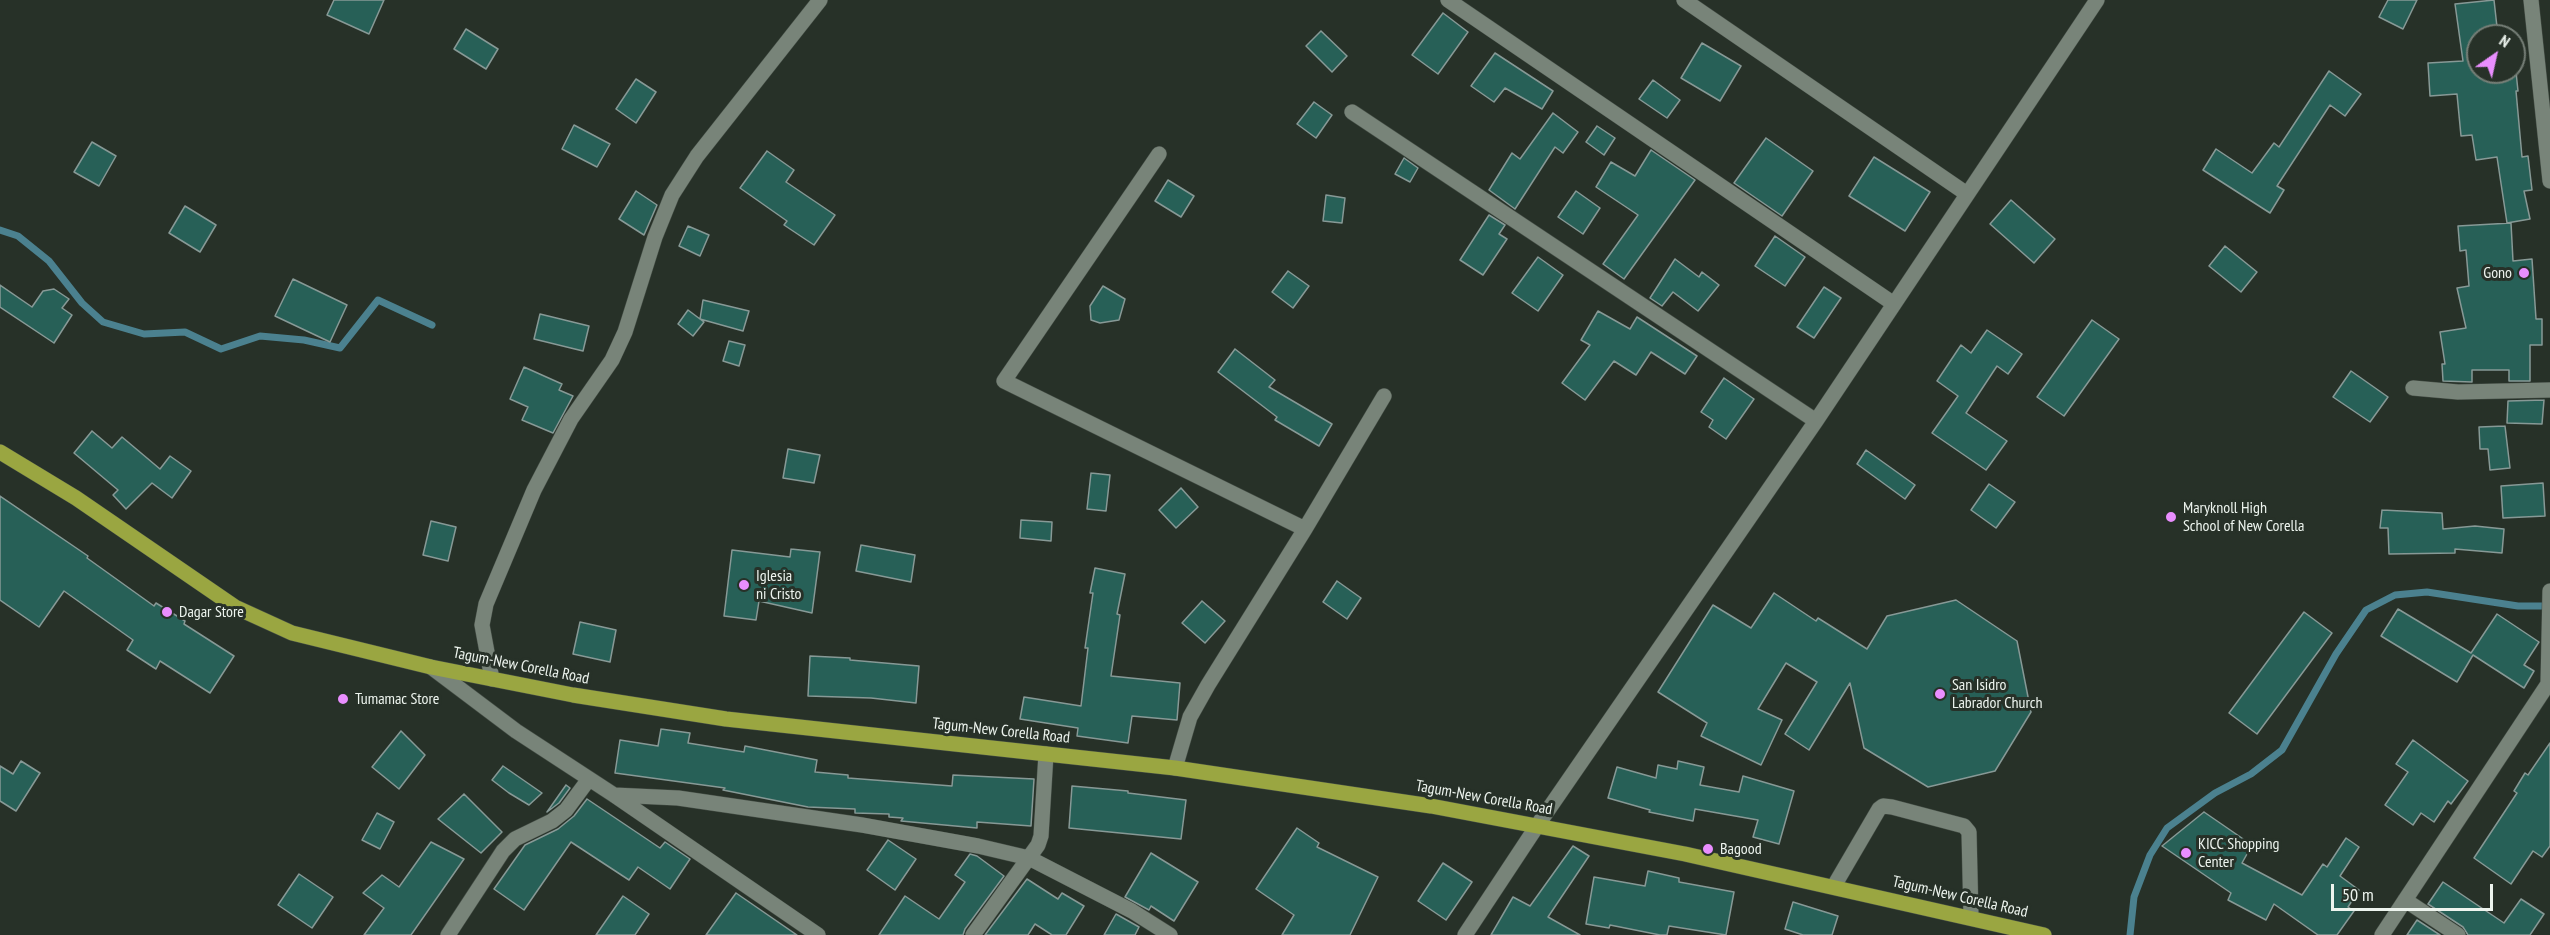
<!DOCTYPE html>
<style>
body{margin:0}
#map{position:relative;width:2550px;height:935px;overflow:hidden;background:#273128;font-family:"PT Sans Narrow",sans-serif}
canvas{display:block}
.north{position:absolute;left:2466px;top:24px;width:60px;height:60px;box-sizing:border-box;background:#273128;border:2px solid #767f77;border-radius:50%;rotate:34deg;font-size:16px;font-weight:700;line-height:24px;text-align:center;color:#edf4ee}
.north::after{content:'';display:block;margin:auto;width:21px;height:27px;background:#e98efe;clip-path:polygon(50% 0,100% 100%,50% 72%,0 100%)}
.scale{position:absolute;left:2331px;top:884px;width:162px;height:27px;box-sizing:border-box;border:3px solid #edf4ee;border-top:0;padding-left:8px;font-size:18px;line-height:21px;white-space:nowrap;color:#edf4ee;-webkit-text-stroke:4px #273128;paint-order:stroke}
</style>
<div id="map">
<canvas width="2550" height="935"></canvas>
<div class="north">N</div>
<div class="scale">50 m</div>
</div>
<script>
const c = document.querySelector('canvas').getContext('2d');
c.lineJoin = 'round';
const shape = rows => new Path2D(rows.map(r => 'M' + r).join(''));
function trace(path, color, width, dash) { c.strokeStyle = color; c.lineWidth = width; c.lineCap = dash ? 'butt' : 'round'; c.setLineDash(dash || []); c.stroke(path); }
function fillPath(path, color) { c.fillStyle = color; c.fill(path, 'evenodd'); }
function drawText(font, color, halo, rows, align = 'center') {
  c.font = font + ' "PT Sans Narrow",sans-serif'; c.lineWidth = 6; c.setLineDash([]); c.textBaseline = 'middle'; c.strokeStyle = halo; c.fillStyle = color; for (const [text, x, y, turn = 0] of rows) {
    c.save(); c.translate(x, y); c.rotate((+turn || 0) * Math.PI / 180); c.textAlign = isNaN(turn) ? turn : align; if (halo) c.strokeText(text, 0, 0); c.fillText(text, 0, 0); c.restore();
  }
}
const stream = shape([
 [0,230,18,236,49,261,82,303,103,322,144,334,185,332,221,349,260,336,304,340,340,348,378,300,432,325],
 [2130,935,2134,897,2150,855,2167,828,2215,793,2251,774,2282,750,2336,654,2366,610,2395,595,2427,592,2518,606,2550,606]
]);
const building = shape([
 [334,0,384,0,369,34,327,15,334,0],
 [2388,0,2417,0,2403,29,2379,17,2388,0],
 [2494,0,2498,36,2478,36,2478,72,2516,72,2518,91,2516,91,2522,157,2528,156,2532,190,2524,191,2530,219,2507,223,2497,157,2476,160,2472,135,2461,136,2457,94,2430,96,2428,63,2463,61,2455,4,2494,0],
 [1443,13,1468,32,1438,74,1412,55,1443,13],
 [466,29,498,49,486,69,454,49,466,29],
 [1321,31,1347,56,1332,72,1306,46,1321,31],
 [1702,43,1741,66,1720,101,1681,78,1702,43],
 [1495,53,1553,91,1542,109,1505,88,1494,102,1471,86,1495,53],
 [2329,71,2361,94,2345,116,2330,105,2277,186,2284,190,2270,213,2203,170,2216,149,2252,173,2274,143,2279,147,2329,71],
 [636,79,656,92,636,123,616,109,636,79],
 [1653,80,1680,100,1667,118,1639,99,1653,80],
 [1314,102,1332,115,1316,138,1297,124,1314,102],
 [1553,113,1578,132,1563,153,1555,147,1515,209,1489,190,1512,153,1520,159,1553,113],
 [574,125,610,144,597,167,562,149,574,125],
 [1597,126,1615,138,1604,155,1586,142,1597,126],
 [1766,138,1813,171,1782,216,1734,183,1766,138],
 [92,142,116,156,99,186,74,172,92,142],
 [1651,150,1695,180,1624,279,1603,264,1638,215,1596,187,1611,162,1635,176,1651,150],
 [767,151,794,170,786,182,835,215,814,245,784,225,787,221,740,188,767,151],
 [1874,157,1930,192,1905,231,1849,196,1874,157],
 [1404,158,1418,168,1410,182,1395,174,1404,158],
 [1168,180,1194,196,1181,217,1155,201,1168,180],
 [636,191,657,205,644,235,619,219,636,191],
 [1576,191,1600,208,1583,234,1558,217,1576,191],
 [1326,195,1345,198,1342,223,1323,221,1326,195],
 [2011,200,2055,239,2034,263,1990,224,2011,200],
 [185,206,216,225,200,252,169,233,185,206],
 [1489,215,1505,225,1499,234,1507,239,1483,275,1460,260,1489,215],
 [2511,223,2513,261,2532,259,2536,319,2542,319,2542,345,2530,345,2530,381,2509,381,2509,370,2472,370,2472,382,2443,381,2442,364,2445,364,2440,332,2466,328,2457,288,2469,286,2466,250,2460,251,2458,226,2511,223],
 [688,226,709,235,700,256,679,246,688,226],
 [1775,236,1805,257,1785,286,1755,266,1775,236],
 [2225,246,2257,272,2241,292,2209,266,2225,246],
 [1538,257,1563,275,1538,311,1512,293,1538,257],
 [1675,259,1699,277,1702,272,1719,285,1698,311,1673,292,1662,306,1650,298,1675,259],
 [1288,271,1309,286,1293,308,1272,292,1288,271],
 [293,279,347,305,330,342,275,316,293,279],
 [0,285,32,307,43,291,54,289,69,299,62,308,72,315,54,343,0,307,0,285],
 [1103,286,1125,299,1119,320,1100,323,1091,320,1090,306,1103,286],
 [1824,287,1841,298,1814,338,1797,327,1824,287],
 [703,300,749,311,743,331,700,319,704,322,693,336,678,324,688,310,700,319,703,300],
 [1598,311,1630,329,1637,317,1697,356,1685,374,1651,352,1636,375,1614,361,1585,400,1562,383,1590,345,1581,340,1598,311],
 [540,314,589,326,583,351,534,339,540,314],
 [2092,320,2119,339,2064,416,2037,397,2092,320],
 [1987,330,2022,354,2008,374,1997,366,1966,413,2007,441,1986,470,1932,433,1958,396,1937,381,1961,345,1971,353,1987,330],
 [729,341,745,345,739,366,723,361,729,341],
 [1235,349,1275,380,1269,387,1332,424,1319,446,1275,420,1277,417,1218,372,1235,349],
 [524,367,562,384,559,390,573,396,553,433,522,420,528,407,510,399,524,367],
 [2351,371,2388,397,2370,422,2333,397,2351,371],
 [1724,378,1754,399,1726,439,1709,427,1713,420,1701,412,1724,378],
 [2544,400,2542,424,2507,423,2508,401,2544,400],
 [2505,426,2510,468,2490,470,2488,449,2480,449,2479,427,2505,426],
 [92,431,112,448,122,437,160,469,170,456,191,471,172,498,152,483,126,509,113,495,118,490,74,453,92,431],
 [788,449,820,455,814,483,783,478,788,449],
 [1866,450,1915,485,1905,499,1857,464,1866,450],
 [1091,473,1110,475,1106,511,1087,509,1091,473],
 [2543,483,2545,516,2503,518,2501,486,2543,483],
 [1989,484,2015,502,1996,528,1971,510,1989,484],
 [1181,488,1198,507,1176,528,1159,510,1181,488],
 [0,496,88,556,87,558,154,606,156,603,185,621,184,624,234,656,210,693,160,661,156,669,127,650,133,640,64,591,39,627,0,600,0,496],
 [2382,510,2442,513,2443,529,2475,526,2504,529,2502,553,2455,549,2455,553,2389,554,2388,528,2380,528,2382,510],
 [1021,520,1052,522,1051,541,1020,538,1021,520],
 [431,521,456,527,448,561,423,555,431,521],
 [861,545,915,555,911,582,856,571,861,545],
 [791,549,820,552,812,613,759,601,756,620,724,616,732,550,790,557,791,549],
 [1095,568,1125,574,1117,614,1120,615,1111,676,1180,683,1177,720,1132,716,1128,743,1077,736,1078,728,1020,719,1024,697,1081,706,1088,648,1085,648,1093,593,1090,593,1095,568],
 [1337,581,1361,598,1347,619,1323,602,1337,581],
 [1774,593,1816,621,1818,618,1867,649,1887,616,1956,600,2017,641,2031,712,1995,771,1928,787,1864,748,1850,683,1809,750,1785,734,1817,682,1786,663,1758,709,1782,720,1761,765,1701,736,1707,723,1658,692,1713,605,1751,628,1774,593],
 [1202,601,1225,621,1205,643,1182,623,1202,601],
 [2398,609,2471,653,2497,614,2539,642,2524,665,2534,671,2524,688,2473,655,2457,682,2381,636,2398,609],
 [2304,612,2332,633,2257,734,2229,713,2304,612],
 [580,622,616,630,610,662,573,654,580,622],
 [810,656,850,658,850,660,919,666,916,703,871,698,808,696,810,656],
 [661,729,690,733,688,743,744,752,745,746,817,760,815,772,848,775,848,778,952,786,953,775,1034,779,1031,826,977,822,977,828,901,821,903,818,889,817,889,814,855,813,855,809,808,807,723,790,725,788,615,773,620,740,658,746,661,729],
 [401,731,425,755,399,789,372,767,401,731],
 [2413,740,2468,781,2451,804,2448,801,2434,822,2421,813,2413,825,2385,805,2408,772,2396,764,2413,740],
 [2550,743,2550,846,2542,857,2533,851,2511,884,2474,858,2517,793,2514,791,2525,773,2528,775,2550,743],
 [21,761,40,773,16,811,0,801,0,766,13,774,21,761],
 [1678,761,1704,767,1700,785,1739,792,1743,776,1794,791,1779,844,1753,837,1758,820,1695,809,1693,821,1649,812,1650,810,1608,798,1617,767,1656,778,1658,765,1677,769,1678,761],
 [503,766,542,793,529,805,509,793,492,780,503,766],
 [566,785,570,788,559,803,547,812,566,785],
 [1072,786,1128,791,1128,793,1186,800,1181,839,1069,828,1072,786],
 [464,794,502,832,481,853,438,819,464,794],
 [587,799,660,848,665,842,690,859,670,889,638,867,629,880,571,842,524,910,494,889,525,845,558,829,574,816,587,799],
 [2204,812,2252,845,2242,863,2302,895,2323,864,2327,867,2346,838,2359,847,2340,876,2359,890,2348,907,2354,911,2337,935,2318,935,2274,904,2266,920,2228,900,2231,893,2162,846,2204,812],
 [377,813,394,822,380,849,362,840,377,813],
 [1297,828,1319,843,1317,847,1378,877,1350,935,1282,935,1294,915,1256,889,1297,828],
 [888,840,916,859,895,890,867,870,888,840],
 [431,842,464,859,411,935,364,935,384,908,363,893,382,875,399,887,431,842],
 [1573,846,1589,856,1548,917,1580,935,1491,935,1513,897,1530,906,1573,846],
 [1151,853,1198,882,1174,921,1151,906,1149,910,1125,897,1151,853],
 [970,854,977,856,1004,876,965,929,963,935,879,935,905,896,939,919,965,882,955,875,970,854],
 [1443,863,1472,882,1446,920,1418,901,1443,863],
 [1648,871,1679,878,1679,882,1734,892,1726,935,1669,926,1667,935,1660,935,1610,925,1609,928,1586,924,1594,877,1645,886,1648,871],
 [299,874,333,897,312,928,278,905,299,874],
 [1027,879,1058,899,1062,893,1084,906,1066,935,1052,935,1035,924,1028,935,985,935,1027,879],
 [2443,882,2504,923,2521,899,2544,914,2530,935,2468,935,2463,927,2428,904,2443,882],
 [736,893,797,935,706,935,736,893],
 [623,896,649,914,635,935,596,935,623,896],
 [1793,902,1838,916,1832,935,1803,935,1785,929,1793,902],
 [1116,914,1139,927,1135,935,1104,935,1116,914],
 [2417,920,2440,935,2407,935,2417,920]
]);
const minor = shape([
 [1448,0,1894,304],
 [1684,0,1967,194],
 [2531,0,2550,181],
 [1352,112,1816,421],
 [1159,154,1004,381,1305,529],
 [2413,388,2458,392,2550,390],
 [431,667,516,731,614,795,818,935],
 [492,679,482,625,486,604,534,490,571,419,612,360,625,332,655,237,672,195,697,156,820,0],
 [1175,768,1190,717,1208,685,1305,529,1384,396],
 [614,795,678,798,862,825,978,846,1029,858,1132,911,1170,935],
 [1834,886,1879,809,1883,806,1892,807,1964,826,1969,832,1971,917],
 [2405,900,2458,935],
 [448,935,503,851,515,839,552,821,566,810,589,779],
 [973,935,1038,845,1041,836,1046,754],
 [1465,935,1537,826,1816,421,2097,0],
 [2382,935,2548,684,2550,591]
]);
const major = shape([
 [0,452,76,498,235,607,292,633,431,667,573,695,726,719,1175,768,1431,806,1685,854,2044,935]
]);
const markers = [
 [2524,273,6,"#e98efe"],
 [2171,517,6,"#e98efe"],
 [744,585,6,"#e98efe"],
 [167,612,6,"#e98efe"],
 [1940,694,6,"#e98efe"],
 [343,699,6,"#e98efe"],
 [1708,849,6,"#e98efe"],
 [2186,853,6,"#e98efe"]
];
const poiNames = [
 ["Gono",2512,273,"right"],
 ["Maryknoll High",2183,508],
 ["School of New Corella",2183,526],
 ["Iglesia",756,576],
 ["ni Cristo",756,594],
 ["Dagar Store",179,612],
 ["San Isidro",1952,685],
 ["Labrador Church",1952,703],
 ["Tumamac Store",355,699],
 ["KICC Shopping",2198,844],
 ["Center",2198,862],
 ["Bagood",1720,849]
];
const streetNames = [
 ["Tagum-New Corella Road",521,666,11],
 ["Tagum-New Corella Road",1001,731,6],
 ["Tagum-New Corella Road",1484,798,10],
 ["Tagum-New Corella Road",1960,897,13]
];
trace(stream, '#4b818f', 7);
fillPath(building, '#276057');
trace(building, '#879996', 1.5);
trace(minor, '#454e46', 16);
trace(major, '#454e46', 16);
trace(minor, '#788479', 15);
trace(major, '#9aa641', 15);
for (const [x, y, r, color] of markers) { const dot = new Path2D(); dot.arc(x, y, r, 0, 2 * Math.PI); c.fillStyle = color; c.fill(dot); trace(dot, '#273128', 2); }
drawText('16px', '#edf4ee', '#273128', poiNames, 'left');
drawText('16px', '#edf4ee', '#273128', streetNames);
</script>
